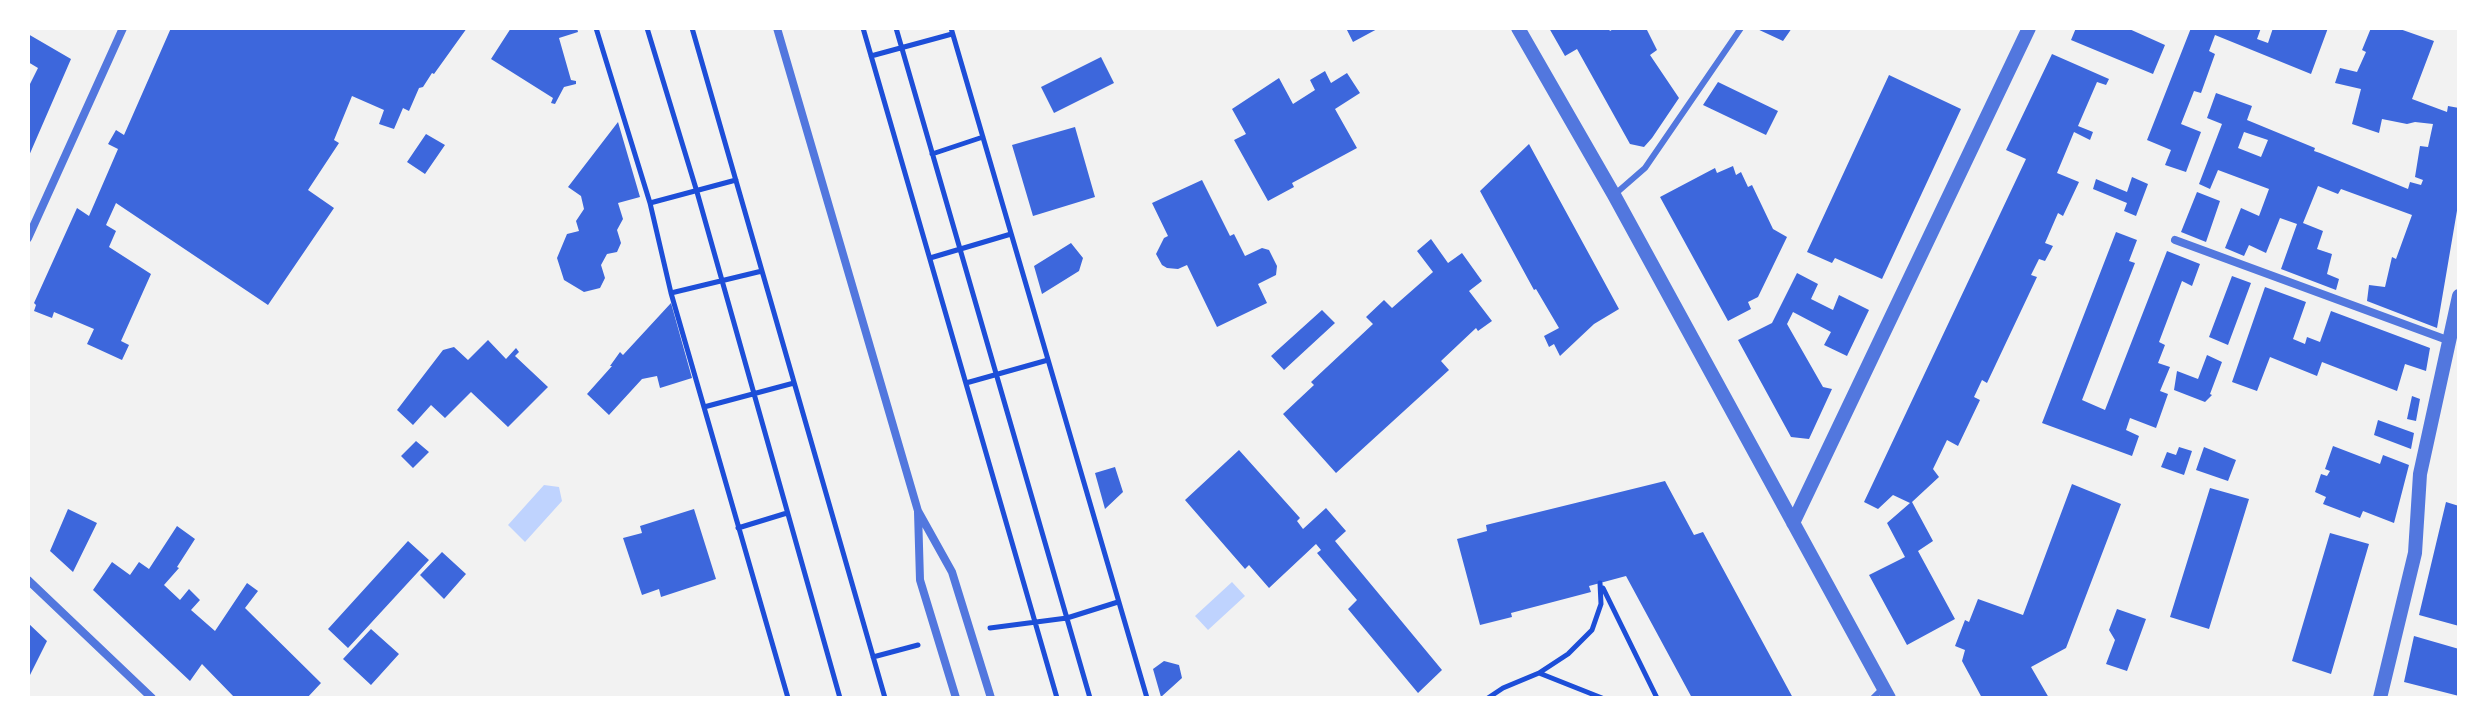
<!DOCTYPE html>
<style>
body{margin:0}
#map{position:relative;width:2487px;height:726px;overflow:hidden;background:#f2f2f2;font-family:"Noto Sans",sans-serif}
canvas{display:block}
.frame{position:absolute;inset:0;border:30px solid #fff;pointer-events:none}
</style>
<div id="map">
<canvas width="2487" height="726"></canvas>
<div class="frame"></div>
</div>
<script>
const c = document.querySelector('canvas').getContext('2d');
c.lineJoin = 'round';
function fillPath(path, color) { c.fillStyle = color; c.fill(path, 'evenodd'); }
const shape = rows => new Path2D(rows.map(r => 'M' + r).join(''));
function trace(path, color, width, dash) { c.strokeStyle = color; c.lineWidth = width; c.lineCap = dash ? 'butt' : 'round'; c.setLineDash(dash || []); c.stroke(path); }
const water = shape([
 [544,485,559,487,562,501,525,542,508,525],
 [1232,582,1245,596,1208,630,1195,616]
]);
const building = shape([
 [171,28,467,28,434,74,432,73,423,87,419,88,409,111,403,108,394,129,379,124,384,110,352,96,334,140,339,143,308,190,334,208,268,305,116,203,106,225,116,231,109,247,151,274,121,341,129,345,122,360,87,344,94,329,54,312,52,318,34,311,36,305,34,303,77,208,89,216,118,149,108,144,116,130,124,135],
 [511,28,577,28,578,32,559,38,571,80,576,81,576,84,564,87,555,104,551,103,553,98,491,59],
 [1346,28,1379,28,1353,42],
 [1549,28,1608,28,1610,31,1615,28,1646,28,1657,50,1650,55,1679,98,1652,138,1644,147,1630,144,1577,49,1565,56],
 [1755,28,1792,28,1783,41],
 [2076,28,2127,28,2165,45,2153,74,2071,40],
 [2191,28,2261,28,2257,39,2268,43,2273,28,2328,28,2311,74,2215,35,2209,51,2215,54,2201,93,2194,91,2181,124,2201,132,2186,172,2165,165,2171,150,2147,140],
 [2371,28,2397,28,2434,41,2412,99,2447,112,2448,106,2459,108,2459,199,2437,328,2367,301,2369,285,2385,287,2392,257,2396,259,2412,215,2341,189,2338,194,2318,186,2303,223,2323,231,2317,249,2332,254,2327,274,2339,279,2336,290,2281,269,2297,224,2280,218,2266,253,2249,245,2244,256,2225,248,2241,208,2259,216,2269,189,2218,170,2210,189,2199,184,2222,124,2207,118,2216,93,2252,106,2247,120,2315,148,2314,151,2320,153,2408,189,2410,182,2421,185,2423,180,2415,177,2420,146,2428,147,2433,124,2415,122,2407,124,2382,119,2379,133,2352,124,2361,89,2335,83,2340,68,2357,72,2366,52,2362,50],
 [2244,132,2268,140,2261,157,2238,148],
 [28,34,71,59,28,158,28,88,38,68,28,62],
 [2052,54,2109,79,2106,85,2097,82,2078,126,2093,132,2090,140,2074,132,2057,173,2079,182,2063,216,2058,213,2045,243,2053,246,2045,261,2039,259,2031,275,2037,277,1987,383,1982,380,1974,397,1980,400,1958,446,1947,440,1933,469,1939,477,1912,502,1933,541,1918,551,1955,619,1907,645,1869,575,1905,557,1887,523,1910,503,1893,495,1878,509,1864,502,2026,159,2006,150],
 [1101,57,1114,83,1054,113,1041,87],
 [1325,71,1331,83,1347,73,1360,93,1335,109,1357,148,1292,183,1294,187,1268,201,1234,140,1246,134,1232,109,1279,78,1293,104,1315,90,1310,80],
 [1889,75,1961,109,1882,279,1835,258,1832,263,1807,252],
 [1718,82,1778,111,1766,135,1703,105],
 [618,122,640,197,618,203,623,219,617,230,621,243,617,252,607,254,601,265,605,278,600,288,584,292,564,280,557,258,567,234,579,231,576,221,584,209,581,196,568,187],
 [1075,127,1095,197,1033,216,1012,145],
 [426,134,445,145,425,174,407,162],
 [1529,144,1619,309,1594,324,1560,356,1554,344,1549,347,1544,336,1559,328,1536,289,1534,290,1480,191],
 [1733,166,1736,175,1741,172,1748,187,1752,185,1773,229,1787,237,1758,297,1748,302,1751,309,1728,321,1660,197,1715,168,1717,173],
 [2132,177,2148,184,2136,216,2124,211,2127,203,2093,189,2096,179,2127,192],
 [1202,180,1230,236,1234,234,1245,256,1262,248,1269,250,1277,266,1276,275,1258,284,1267,303,1217,327,1187,265,1178,269,1167,268,1162,265,1156,254,1164,238,1168,236,1152,203],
 [2197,192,2220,201,2206,242,2181,232],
 [2116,232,2137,240,2129,261,2135,263,2082,400,2105,410,2167,251,2200,264,2192,286,2182,281,2159,342,2165,345,2158,363,2170,367,2160,391,2168,394,2156,428,2130,418,2126,430,2139,436,2132,456,2042,423],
 [1431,239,1448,263,1462,253,1482,281,1469,291,1492,321,1478,331,1476,328,1441,361,1449,370,1336,473,1283,414,1314,385,1311,382,1373,324,1366,317,1384,300,1392,308,1433,272,1417,251],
 [1071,243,1083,258,1079,271,1042,294,1034,266],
 [1797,273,1818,284,1811,299,1833,310,1839,295,1869,310,1847,356,1824,345,1831,332,1793,312,1787,324,1823,387,1832,389,1809,439,1791,437,1738,340,1772,323],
 [2232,276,2251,283,2228,345,2209,337],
 [2265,287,2306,302,2293,339,2305,344,2307,337,2320,342,2331,311,2430,348,2426,371,2405,364,2397,391,2322,362,2317,376,2270,357,2257,391,2232,382],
 [671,303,692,378,660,388,657,376,642,379,609,415,587,394,612,366,610,366,620,352,623,355],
 [1322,310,1335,323,1284,370,1271,356],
 [488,340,506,359,516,348,519,352,515,356,548,387,508,427,471,392,445,418,431,405,413,425,397,410,443,350,454,347,468,360],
 [2207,355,2222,362,2210,394,2212,395,2205,402,2174,390,2177,371,2198,379],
 [2412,396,2420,399,2416,421,2407,419],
 [2378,420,2414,433,2411,449,2374,435],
 [416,441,429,452,413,468,401,456],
 [2333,446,2380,464,2383,455,2409,465,2394,523,2363,511,2360,518,2323,504,2326,497,2315,492,2321,474,2327,476,2330,471,2325,469],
 [2179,447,2192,451,2184,475,2161,467,2167,452,2176,455],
 [2204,447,2236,460,2228,481,2196,470],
 [1239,450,1300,518,1297,521,1303,529,1326,508,1346,531,1335,541,1442,670,1418,693,1348,609,1357,600,1317,553,1321,550,1316,544,1269,588,1249,565,1245,569,1185,500],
 [1115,467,1123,492,1105,509,1095,473],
 [1665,481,1694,535,1703,532,1793,698,1692,698,1626,576,1589,586,1591,592,1511,613,1512,617,1480,625,1457,539,1487,531,1486,525],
 [2072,484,2121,504,2066,648,2031,667,2049,698,1982,698,1962,661,1965,650,1955,646,1965,620,1969,622,1978,599,2023,615],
 [2210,488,2249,499,2209,629,2170,617],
 [2446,502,2459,506,2459,626,2419,615],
 [68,509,97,523,73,572,50,551],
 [694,509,716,579,661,597,659,589,642,595,623,538,642,533,640,526],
 [177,526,195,539,177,567,179,568,164,585,180,600,189,589,200,600,191,610,215,631,247,583,258,591,245,608,321,683,307,698,235,698,202,664,190,681,93,590,112,562,130,575,139,562,149,569],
 [2330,533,2369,544,2331,674,2292,661],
 [408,541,429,560,348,648,328,629],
 [442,552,466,574,444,599,420,575],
 [2117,609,2146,619,2127,671,2106,664,2115,640,2109,630],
 [28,623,47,641,30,675,28,673],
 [371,629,399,654,371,685,343,659],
 [2414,636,2459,649,2459,696,2404,682],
 [1164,661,1179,665,1182,678,1161,697,1153,669]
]);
const path = shape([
 [596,28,650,203,671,293,788,698],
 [647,28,697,192,840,698],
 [692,28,885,698],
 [863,28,1057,698],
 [896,28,1090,698],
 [951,28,1147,698],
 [871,56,952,34],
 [932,154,983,137],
 [650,203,736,180],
 [930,258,1011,234],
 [671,293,762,271],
 [966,383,1048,360],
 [704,407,794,383],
 [738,528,787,513],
 [1603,588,1657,698],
 [990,628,1067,618,1118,602],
 [873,657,918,645],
 [1539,673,1602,698],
 [1488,698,1503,688,1539,673,1568,654,1592,630,1601,604,1600,583]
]);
const service = shape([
 [1614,195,1645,168,1741,28],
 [1873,698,1884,687]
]);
const minor = shape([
 [777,28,918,511,952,572,991,698],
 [28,238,123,28],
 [2175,240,2450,341],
 [918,512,920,580,956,698],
 [28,580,152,698]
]);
const tertiary = shape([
 [1518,28,1614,195,1889,698],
 [1793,523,2029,28],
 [2380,698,2415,553,2420,474,2459,296]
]);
fillPath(water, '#bfd3fe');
fillPath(building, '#3d67dc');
trace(path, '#1d4ed8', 5);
trace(service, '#5277de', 6);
trace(minor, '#5277de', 8);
trace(tertiary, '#5277de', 14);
</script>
